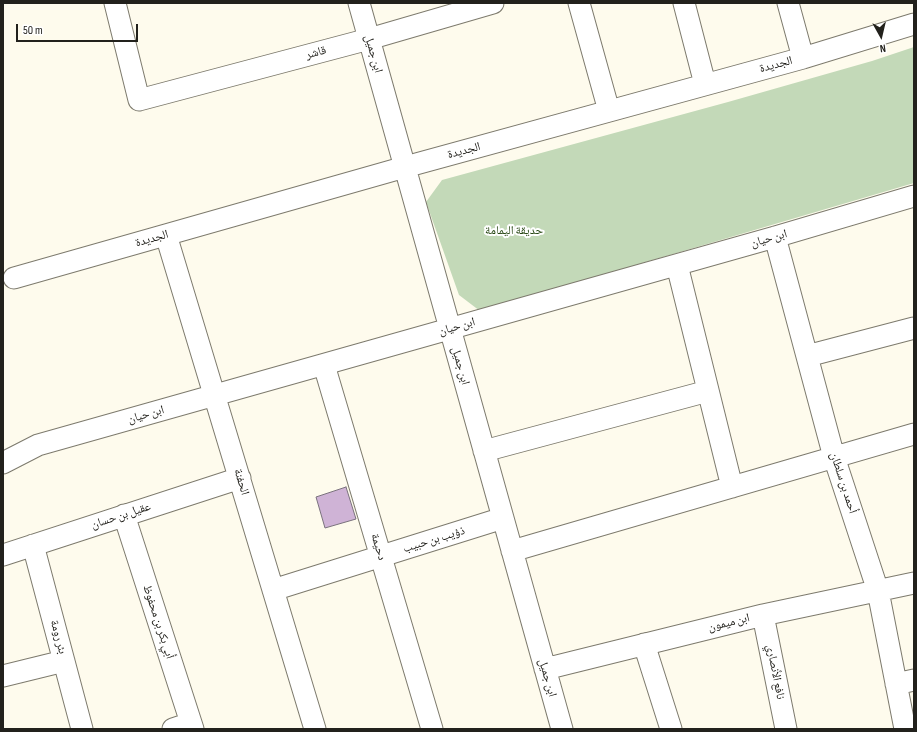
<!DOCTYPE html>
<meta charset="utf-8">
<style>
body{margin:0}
#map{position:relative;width:917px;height:732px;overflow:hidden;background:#fefbed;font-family:"Sofia Sans Condensed",sans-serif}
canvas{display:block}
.frame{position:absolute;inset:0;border:4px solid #22211c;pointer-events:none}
.north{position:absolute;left:861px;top:16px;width:40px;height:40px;-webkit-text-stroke:3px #fff;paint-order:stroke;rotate:172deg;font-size:11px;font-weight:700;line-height:16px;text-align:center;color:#22211c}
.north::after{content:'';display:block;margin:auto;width:14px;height:18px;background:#22211c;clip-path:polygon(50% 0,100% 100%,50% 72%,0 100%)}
.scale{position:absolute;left:16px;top:24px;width:122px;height:18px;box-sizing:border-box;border:2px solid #22211c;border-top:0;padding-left:5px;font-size:12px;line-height:14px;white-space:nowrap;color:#22211c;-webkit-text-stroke:3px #fff;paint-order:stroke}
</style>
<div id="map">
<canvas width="917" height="732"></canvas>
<div class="frame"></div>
<div class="north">N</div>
<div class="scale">50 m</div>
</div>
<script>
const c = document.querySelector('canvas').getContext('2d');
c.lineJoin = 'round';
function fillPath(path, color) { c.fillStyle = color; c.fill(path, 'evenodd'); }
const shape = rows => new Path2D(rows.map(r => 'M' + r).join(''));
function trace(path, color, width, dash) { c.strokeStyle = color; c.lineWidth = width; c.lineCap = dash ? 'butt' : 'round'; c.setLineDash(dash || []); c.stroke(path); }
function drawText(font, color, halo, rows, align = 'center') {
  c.font = font + ' "Sofia Sans Condensed","Noto Naskh Arabic",sans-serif'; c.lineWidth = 4; c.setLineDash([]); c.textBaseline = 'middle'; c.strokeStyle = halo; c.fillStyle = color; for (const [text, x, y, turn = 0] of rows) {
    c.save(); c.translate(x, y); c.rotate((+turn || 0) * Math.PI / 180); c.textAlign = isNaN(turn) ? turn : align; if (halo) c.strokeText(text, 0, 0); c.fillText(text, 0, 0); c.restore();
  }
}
const green = shape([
 [914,47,914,183,480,311,459,295,426,202,442,180,728,102,872,61]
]);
const building = shape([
 [346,487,356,519,325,528,316,497,346,487]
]);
const minor = shape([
 [115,3,139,100,369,39,493,3],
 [359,3,562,729],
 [579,3,609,111],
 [684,3,705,84],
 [788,3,803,58],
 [166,235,315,729],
 [775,237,834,457,878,591,905,729],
 [677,265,732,487],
 [14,278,405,167,803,58,914,24],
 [807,356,914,328],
 [324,365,432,729],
 [484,451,708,391],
 [3,463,38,445,775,237,914,196],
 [124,515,193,729],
 [33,545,82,729],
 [512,551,914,434],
 [3,555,240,478],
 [273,590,503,518],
 [763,615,786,729],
 [644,644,671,729],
 [545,669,763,615,914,583],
 [3,676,64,661],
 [896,684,914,680],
 [173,729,191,723]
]);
const streetNames = [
 ["قاشر",316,53,-15],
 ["ابن جميل",373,54,74],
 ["الجديدة",776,65,-15],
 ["الجديدة",464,151,-15],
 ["الجديدة",152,239,-16],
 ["ابن حيان",769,239,-16],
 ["ابن حيان",457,327,-16],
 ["ابن جميل",460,366,74],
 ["ابن حيان",146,415,-16],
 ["الحفنة",241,482,73],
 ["أحمد بن سلطان",843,483,72],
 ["عقيل بن حسان",121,516,-18],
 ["ذؤيب بن حبيب",434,540,-17],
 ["دحيمة",378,547,73],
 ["أبي بكر بن محفوظ",158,622,72],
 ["ابن ميمون",729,623,-14],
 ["بئر رومة",58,637,75],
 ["نافع الأنصاري",775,672,79],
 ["ابن جميل",547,678,74]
];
const parkNames = [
 ["حديقة اليمامة",514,231]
];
fillPath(green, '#c3d9b8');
fillPath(building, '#cfb3d6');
trace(building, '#7a727d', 1);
trace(minor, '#7d7a6d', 23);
trace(minor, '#fff', 21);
drawText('12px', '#22211c', '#fff', streetNames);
drawText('12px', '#264612', '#fff', parkNames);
</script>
